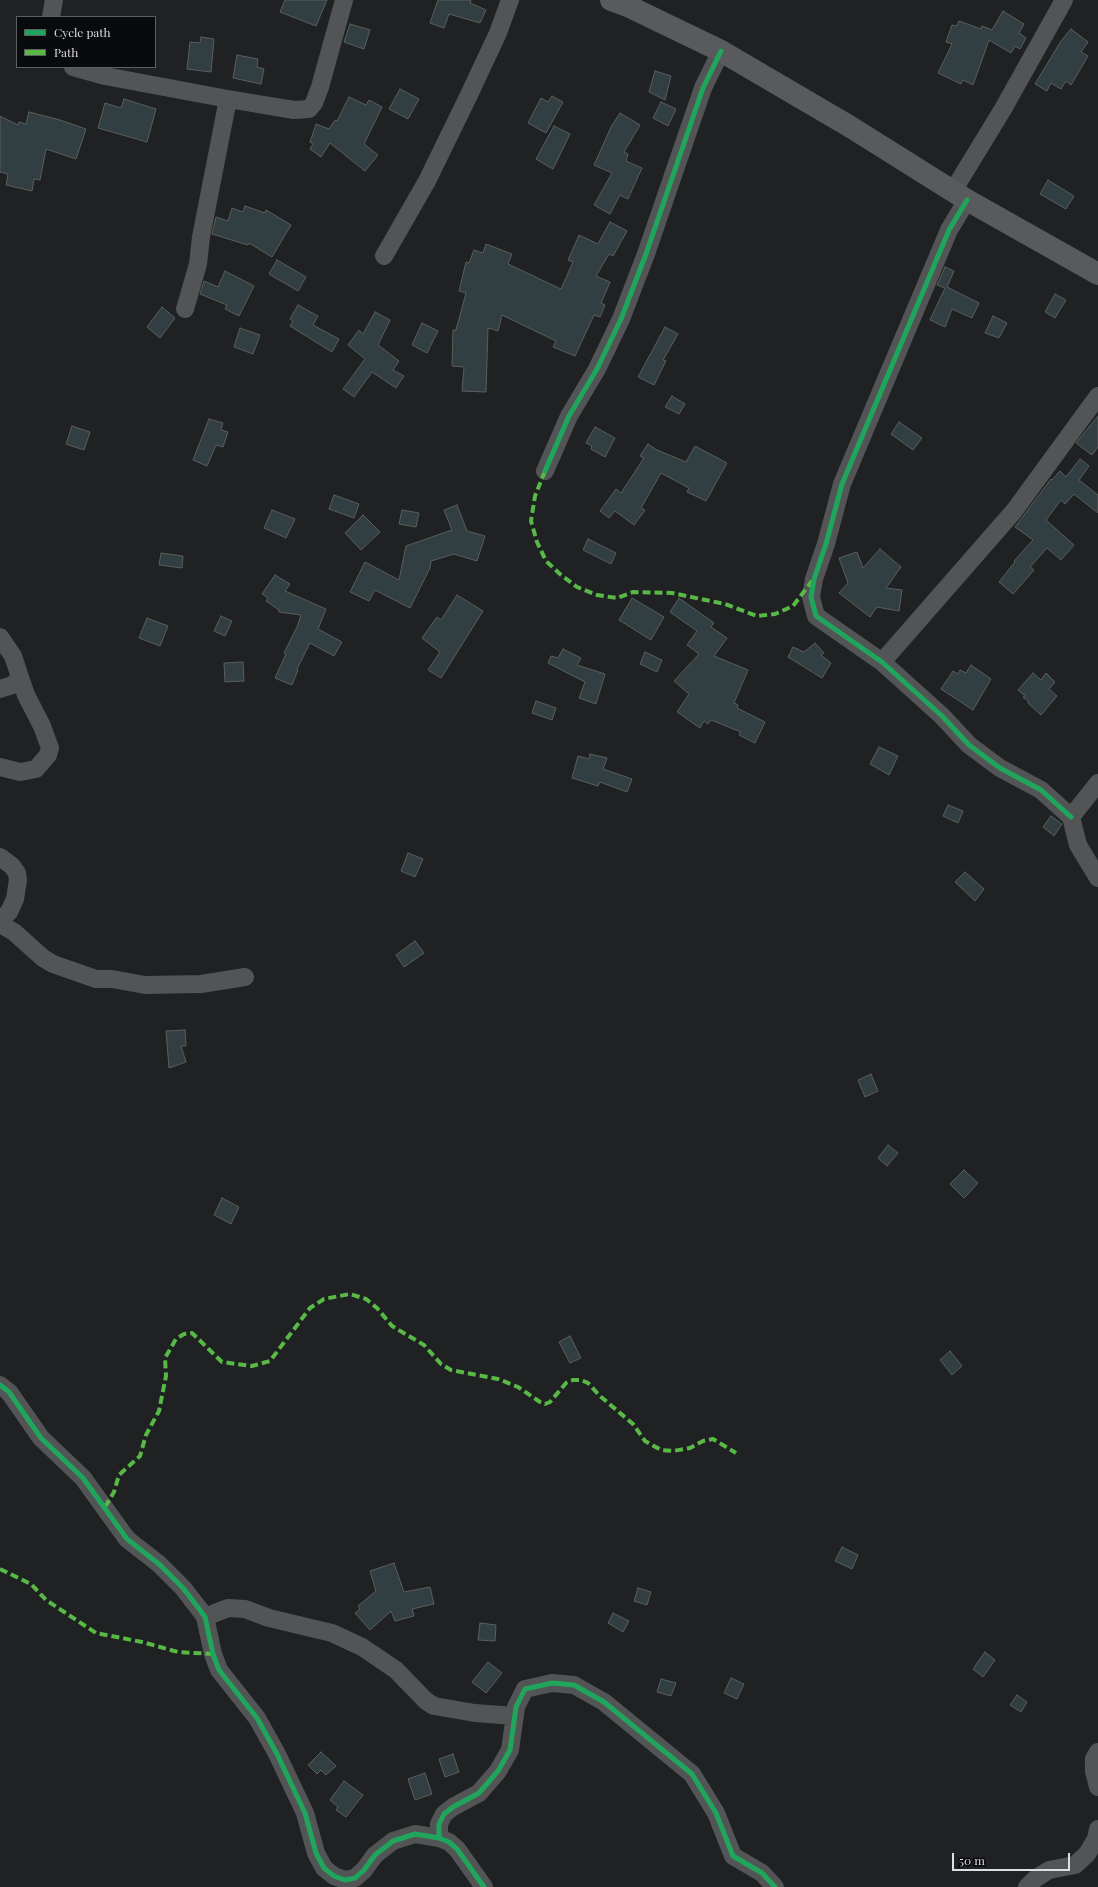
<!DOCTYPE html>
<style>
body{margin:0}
#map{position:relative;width:1098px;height:1887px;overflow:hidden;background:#1f2123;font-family:"Playfair Display",serif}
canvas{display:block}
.legend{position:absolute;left:16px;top:16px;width:140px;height:52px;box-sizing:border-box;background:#090a0c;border:1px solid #5e5f61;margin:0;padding:5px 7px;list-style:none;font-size:12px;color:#dedfe1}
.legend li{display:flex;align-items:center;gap:8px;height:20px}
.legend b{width:20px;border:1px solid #5e5f61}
.scale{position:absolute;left:952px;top:1853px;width:118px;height:18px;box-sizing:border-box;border:2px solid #dedfe1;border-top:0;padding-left:5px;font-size:12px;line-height:14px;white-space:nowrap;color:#dedfe1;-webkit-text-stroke:3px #090a0c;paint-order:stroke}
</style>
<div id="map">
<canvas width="1098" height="1887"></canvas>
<ul class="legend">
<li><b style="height:5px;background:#20a55d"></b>Cycle path</li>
<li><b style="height:5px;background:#58b947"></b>Path</li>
</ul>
<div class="scale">50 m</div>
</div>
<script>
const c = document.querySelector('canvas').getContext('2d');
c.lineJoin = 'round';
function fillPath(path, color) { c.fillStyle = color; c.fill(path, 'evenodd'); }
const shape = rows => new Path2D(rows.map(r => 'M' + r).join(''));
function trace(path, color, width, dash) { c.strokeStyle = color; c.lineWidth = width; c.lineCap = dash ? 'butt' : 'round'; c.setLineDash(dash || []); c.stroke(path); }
const building = shape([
 [285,0,327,0,316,26,280,12,285,0],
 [438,0,471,0,470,3,486,10,480,23,449,14,444,28,430,23,438,0],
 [1003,11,1024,24,1019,33,1026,38,1020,49,1015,46,1011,53,989,40,973,85,963,80,961,84,938,73,952,44,946,42,952,25,957,26,959,21,981,29,982,26,992,30,1003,11],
 [350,24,370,30,364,49,344,42,350,24],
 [1071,29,1088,42,1081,52,1088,56,1071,85,1066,81,1061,89,1051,83,1047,91,1035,84,1061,41,1071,29],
 [201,37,214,39,211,72,187,69,190,42,200,43,201,37],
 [237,55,258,59,257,67,264,69,261,84,233,78,237,55],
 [655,71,671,76,665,100,649,92,655,71],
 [400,89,419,99,408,119,389,109,400,89],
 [552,96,563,102,546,133,528,123,541,98,548,102,552,96],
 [349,97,366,105,369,100,382,107,364,144,378,155,365,171,330,143,321,157,310,149,313,144,310,142,316,124,329,129,335,120,337,121,349,97],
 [124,99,156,109,147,142,98,128,105,103,121,108,124,99],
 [661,102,676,109,668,126,653,118,661,102],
 [29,112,60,120,86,129,76,159,46,149,40,180,34,179,32,191,6,185,8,174,0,172,0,116,18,125,19,122,26,124,29,112],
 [620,113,640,125,624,152,628,154,626,161,642,168,628,199,620,195,610,214,594,205,612,173,594,165,611,127,620,113],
 [554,126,570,134,553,169,536,159,554,126],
 [1048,180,1074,196,1066,209,1040,194,1048,180],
 [245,206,265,213,266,210,291,225,272,257,249,243,248,245,212,234,216,217,228,221,232,208,243,212,245,206],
 [610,222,627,231,613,256,609,254,596,276,610,282,601,303,605,305,600,317,594,315,575,356,553,347,556,341,502,315,498,331,488,328,486,392,462,391,464,367,452,366,453,330,456,330,466,293,459,291,466,262,469,263,474,250,483,253,486,244,512,254,508,264,561,289,573,262,568,260,579,235,598,244,610,222],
 [277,260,306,277,298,291,269,274,277,260],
 [945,267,954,271,947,287,979,303,972,318,952,309,945,327,930,320,945,288,937,285,945,267],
 [225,271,254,286,239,316,225,309,227,305,200,294,204,281,218,287,225,271],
 [1055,294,1066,300,1055,318,1045,312,1055,294],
 [298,305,318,316,313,325,339,339,332,352,290,326,293,321,290,319,298,305],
 [162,307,175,318,160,338,147,327,162,307],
 [375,312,390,320,378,345,399,361,393,370,404,376,396,388,372,372,354,397,343,389,365,359,348,345,359,330,363,334,375,312],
 [993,316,1007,323,999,338,985,333,993,316],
 [422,323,438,331,427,353,412,345,422,323],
 [665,327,678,334,663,360,666,361,654,385,638,377,665,327],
 [240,328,260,335,253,354,234,347,240,328],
 [672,396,685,404,679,414,665,407,672,396],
 [1098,416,1098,447,1092,455,1076,443,1098,416],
 [209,419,223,423,221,430,228,432,223,447,216,445,207,466,193,460,209,419],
 [899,422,922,438,913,450,891,434,899,422],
 [72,426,90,432,84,450,66,444,72,426],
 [595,427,615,438,605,457,591,449,592,446,586,443,595,427],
 [648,444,657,450,686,462,695,446,727,463,706,501,687,492,689,488,661,473,641,508,645,510,634,525,615,511,609,518,600,511,616,489,621,493,644,458,640,456,648,444],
 [1080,459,1089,466,1079,480,1098,495,1098,513,1074,494,1065,504,1061,500,1046,520,1074,545,1061,560,1047,548,1030,567,1034,570,1013,594,999,582,1015,562,1014,561,1033,540,1015,527,1051,479,1052,480,1060,471,1066,477,1080,459],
 [334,495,359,504,354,518,329,509,334,495],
 [457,505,467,531,485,536,477,561,454,554,431,561,430,568,410,608,375,590,369,601,350,592,365,562,399,580,406,546,452,530,444,510,457,505],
 [272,510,295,519,286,538,264,528,272,510],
 [402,510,419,513,416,527,399,524,402,510],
 [363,515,380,532,361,550,345,533,363,515],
 [588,539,616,553,611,564,583,550,588,539],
 [880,549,901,567,886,588,902,590,899,611,877,607,870,617,839,593,848,583,839,558,857,552,863,568,880,549],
 [161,553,183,556,182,568,159,565,161,553],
 [275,575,290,584,285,591,326,609,318,629,342,642,334,656,310,643,297,669,298,670,292,685,275,678,286,654,284,653,297,627,301,615,279,612,279,610,266,601,268,598,262,594,275,575],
 [457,595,483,611,441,678,428,670,440,652,422,638,437,617,441,620,457,595],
 [632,598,664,617,651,640,619,620,632,598],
 [679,598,714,623,711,627,727,638,714,656,748,670,734,703,738,705,737,708,765,722,755,743,739,735,741,732,711,720,708,724,704,721,700,728,677,712,689,694,674,681,699,654,687,645,697,631,670,612,679,598],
 [221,616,232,621,225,636,214,631,221,616],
 [147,618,168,626,160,646,139,638,147,618],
 [815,643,824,653,821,655,831,663,822,678,788,657,793,647,804,652,815,643],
 [563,649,581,658,577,665,605,674,596,704,579,698,585,682,548,663,551,656,558,658,563,649],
 [645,652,662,660,657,672,640,664,645,652],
 [243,662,244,681,225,682,224,663,243,662],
 [971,665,991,679,973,710,941,689,953,671,958,674,960,670,966,673,971,665],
 [1033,673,1041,680,1046,673,1055,682,1049,689,1057,696,1041,715,1028,703,1029,702,1023,697,1025,696,1018,690,1033,673],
 [536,701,556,708,552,720,532,713,536,701],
 [879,747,898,756,889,775,870,764,879,747],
 [590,754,607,758,603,769,632,779,627,792,600,782,598,786,572,778,578,756,589,759,590,754],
 [948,805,963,811,958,823,943,816,948,805],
 [1051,816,1062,824,1054,836,1043,827,1051,816],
 [408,853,423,859,415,877,401,871,408,853],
 [965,872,984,889,975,901,955,882,965,872],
 [415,941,424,953,404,967,396,955,415,941],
 [185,1030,186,1046,181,1046,186,1062,169,1068,166,1031,185,1030],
 [871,1074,878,1091,865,1097,858,1080,871,1074],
 [888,1145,898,1153,887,1166,878,1158,888,1145],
 [964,1170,978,1183,964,1198,950,1184,964,1170],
 [222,1198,239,1207,231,1224,214,1215,222,1198],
 [570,1336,581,1358,570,1363,559,1342,570,1336],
 [950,1351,962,1366,952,1375,940,1360,950,1351],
 [842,1547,858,1555,852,1569,835,1561,842,1547],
 [394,1563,404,1592,430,1587,434,1604,412,1609,414,1616,395,1621,391,1611,370,1630,355,1613,360,1609,358,1606,376,1591,370,1571,394,1563],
 [638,1588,651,1592,647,1605,634,1601,638,1588],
 [613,1613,629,1621,623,1632,608,1623,613,1613],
 [480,1623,496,1625,495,1641,478,1640,480,1623],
 [985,1652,995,1660,983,1677,973,1669,985,1652],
 [488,1662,502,1673,486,1693,472,1682,488,1662],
 [731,1678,744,1684,737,1699,724,1693,731,1678],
 [661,1679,676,1683,671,1696,657,1692,661,1679],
 [1017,1695,1027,1702,1021,1712,1010,1705,1017,1695],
 [321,1752,336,1766,326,1775,321,1770,317,1774,308,1765,321,1752],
 [453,1754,459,1772,445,1777,439,1759,453,1754],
 [425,1773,432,1794,415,1800,408,1779,425,1773],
 [344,1781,363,1795,346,1817,336,1810,338,1807,330,1800,344,1781]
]);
const street = shape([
 [51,17,54,0],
 [73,67,105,76,228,99,294,110,309,109,314,103,320,87,344,0],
 [953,191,1003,109,1064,0],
 [967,200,949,230,842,484,826,544,814,579,811,597,816,616,882,662,942,716,969,745,1000,768,1041,790,1071,817],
 [384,256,427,181,468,97,498,33,510,0],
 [185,309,198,264,201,237,228,99],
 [545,471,569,416,597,369,621,319,646,254,703,88,721,51],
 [0,637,13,656,26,695,42,726,50,748,48,755,36,769,20,772,0,767],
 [882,662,1014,511,1098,396],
 [0,689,13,685,20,677],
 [1098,783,1071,817,1078,845,1098,878],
 [0,857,12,866,17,873,18,880,15,899,9,912,0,921],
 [0,924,14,932,43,958,53,964,96,979,112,979,145,985,201,984,245,977],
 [0,1385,9,1392,41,1438,83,1478,127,1539,159,1564,183,1588,200,1610,205,1617,213,1654,219,1670,257,1718,277,1754,305,1813,316,1853,324,1868,334,1876,345,1880,355,1878,364,1870,375,1855,393,1841,415,1834,439,1838,449,1842,457,1849,484,1887],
 [205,1617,228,1608,245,1609,269,1618,332,1633,362,1647,396,1670,426,1701,434,1706,475,1713,515,1716],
 [1098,1752,1094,1759,1094,1771,1098,1787],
 [439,1838,439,1824,444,1814,453,1807,479,1793,498,1771,510,1750,516,1707,525,1689,552,1683,574,1685,604,1702,692,1774,716,1813,733,1856,762,1873,775,1887],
 [1027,1887,1035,1879,1049,1870,1075,1865,1087,1854,1096,1839,1098,1829]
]);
const secondary = shape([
 [611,0,630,7,721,51,849,126,967,200,1098,274]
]);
const quiet = shape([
 [545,471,535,496,531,521,537,542,546,561,561,575,577,587,597,595,617,598,633,592,672,593,725,604,757,616,775,614,793,606,812,581],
 [105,1507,114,1492,119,1475,140,1456,146,1435,159,1411,166,1376,165,1358,176,1339,184,1334,192,1333,222,1362,252,1366,270,1361,310,1308,324,1299,350,1294,366,1299,377,1308,392,1326,424,1345,441,1364,451,1370,498,1379,518,1387,540,1402,545,1404,550,1402,566,1383,573,1380,581,1380,588,1383,600,1396,633,1424,645,1441,661,1450,673,1451,690,1448,703,1441,713,1439,736,1453],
 [0,1569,31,1584,46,1600,96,1633,142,1642,178,1652,213,1654]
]);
const cycleway = shape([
 [967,200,949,230,842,484,826,544,814,579,811,597,816,616,882,662,942,716,969,745,1000,768,1041,790,1071,817],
 [545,471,569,416,597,369,621,319,646,254,703,88,721,51],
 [0,1385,9,1392,41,1438,83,1478,127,1539,159,1564,183,1588,200,1610,205,1617,213,1654,219,1670,257,1718,277,1754,305,1813,316,1853,324,1868,334,1876,345,1880,355,1878,364,1870,375,1855,393,1841,415,1834,439,1838,449,1842,457,1849,484,1887],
 [439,1838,439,1824,444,1814,453,1807,479,1793,498,1771,510,1750,516,1707,525,1689,552,1683,574,1685,604,1702,692,1774,716,1813,733,1856,762,1873,775,1887]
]);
fillPath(building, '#313e42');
trace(building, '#5c5e5e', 1);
trace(street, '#535455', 18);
trace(secondary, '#595a5e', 22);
trace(quiet, '#58b947', 4, [8, 4]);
trace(cycleway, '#20a55d', 5);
</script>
